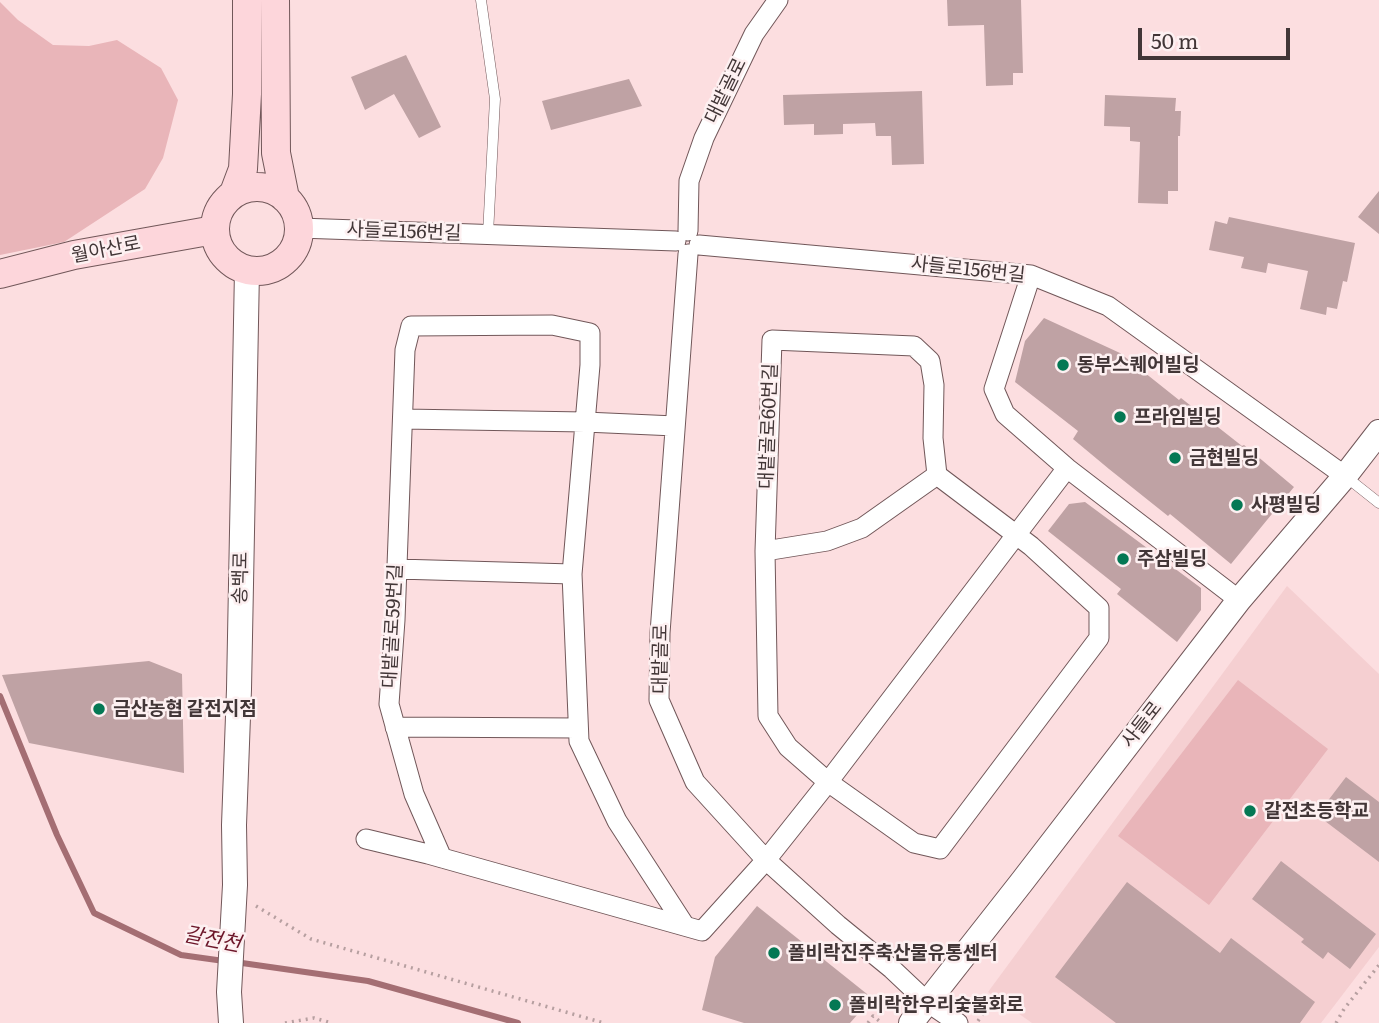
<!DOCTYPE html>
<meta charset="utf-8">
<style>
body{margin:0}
#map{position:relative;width:1379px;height:1023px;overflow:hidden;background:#fcdee0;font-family:Literata,serif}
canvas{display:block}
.scale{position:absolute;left:1138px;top:28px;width:152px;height:32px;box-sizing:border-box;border:4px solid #423637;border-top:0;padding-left:9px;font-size:21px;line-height:24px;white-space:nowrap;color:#423637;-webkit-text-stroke:5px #fdf0f1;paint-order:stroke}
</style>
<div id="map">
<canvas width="1379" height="1023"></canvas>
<div class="scale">50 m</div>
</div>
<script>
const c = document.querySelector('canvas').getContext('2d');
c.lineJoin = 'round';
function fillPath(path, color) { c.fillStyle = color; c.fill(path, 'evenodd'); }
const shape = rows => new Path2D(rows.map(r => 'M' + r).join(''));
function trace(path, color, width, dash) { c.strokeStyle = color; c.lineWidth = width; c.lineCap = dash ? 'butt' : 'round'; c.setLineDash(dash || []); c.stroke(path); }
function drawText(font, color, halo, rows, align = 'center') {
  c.font = font + ' Literata,"Noto Sans KR",serif'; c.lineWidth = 5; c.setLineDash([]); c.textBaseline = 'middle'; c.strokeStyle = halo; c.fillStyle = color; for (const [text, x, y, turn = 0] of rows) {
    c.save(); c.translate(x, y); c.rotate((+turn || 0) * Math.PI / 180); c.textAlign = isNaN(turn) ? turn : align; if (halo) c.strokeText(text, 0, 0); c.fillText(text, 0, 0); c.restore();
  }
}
const built = shape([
 [1287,586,1379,674,1379,947,1321,1023,1032,1023,988,992]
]);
const green = shape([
 [0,2,18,20,53,45,89,46,117,40,161,68,178,100,163,158,145,189,64,242,0,255],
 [1238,680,1328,749,1209,905,1118,836]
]);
const stream = shape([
 [0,696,57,835,94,913,181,955,224,961],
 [235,962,368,981,518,1023]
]);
const building = shape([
 [947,0,1021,0,1023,73,1013,73,1013,85,986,86,984,25,948,26],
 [406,55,441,127,419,138,394,94,365,110,351,77],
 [629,79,642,106,551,130,542,101],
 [922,91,924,164,892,165,891,136,876,136,875,123,843,124,843,134,814,135,814,124,784,125,783,95],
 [1105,95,1176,98,1175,111,1181,111,1180,136,1178,136,1178,191,1168,191,1168,204,1138,203,1140,142,1130,141,1130,127,1104,126],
 [1379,191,1379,234,1358,217],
 [1229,217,1355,243,1347,282,1343,281,1337,309,1327,307,1326,315,1300,309,1308,271,1268,263,1266,273,1241,268,1244,257,1209,250,1215,221,1227,224],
 [1044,318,1120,353,1179,400,1181,398,1242,446,1244,445,1294,487,1231,564,1170,514,1168,516,1109,469,1073,439,1078,431,1015,382,1025,341],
 [1085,502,1201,588,1201,610,1177,642,1117,594,1121,589,1048,531,1069,504],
 [149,661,182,674,184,773,29,743,2,675],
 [1346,777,1379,802,1379,862,1317,815],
 [1281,861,1376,934,1350,969,1328,952,1323,959,1301,942,1304,939,1252,899],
 [1127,882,1220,953,1231,938,1315,1002,1300,1023,1116,1023,1055,977],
 [757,906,872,998,850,1023,744,1023,702,1010,715,957]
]);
const path = shape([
 [256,906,311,939,604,1023],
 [978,1021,984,1012],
 [285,1023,314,1018,332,1023],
 [868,1023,873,1016,882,1023],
 [1336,1023,1344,1009,1379,965]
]);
const service = shape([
 [481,0,495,99,488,234],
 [1345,476,1379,503]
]);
const minor = shape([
 [299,228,676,241],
 [688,231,689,181,704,138,754,34,778,0],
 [699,245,1031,275,1108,306,1345,476],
 [688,254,660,633,659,700,695,782,766,860,838,925,892,969,927,1002,958,1023],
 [1031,275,994,389,1005,414,1067,468,1239,600],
 [772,340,914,346,930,361,934,385,933,438,937,475,1031,546,1099,608,1099,638,940,849,914,843,828,782,788,747,768,716,765,551,772,340],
 [403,419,585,422,675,426],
 [765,551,827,541,862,528,937,475],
 [397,569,572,574],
 [395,727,578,728],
 [366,839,428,854,702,931,766,860,828,782,1067,468],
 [442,858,414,794,389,704,395,620,405,350,411,326,552,325,590,333,590,365,572,574,579,741,617,821,685,926]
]);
const tertiary = shape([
 [231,1023,229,992,235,885,234,825,239,689,247,270],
 [911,1023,1021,883,1239,600,1345,476,1379,432]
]);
const secondary = shape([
 [275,0,276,153,285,198],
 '215 229a42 42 0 1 1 84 0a42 42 0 1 1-84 0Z',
 [234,193,243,169,247,94,247,0],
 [0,274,74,255,214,230]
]);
const markers = [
 [1063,365,7,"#047854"],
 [1120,417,7,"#047854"],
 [1175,458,7,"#047854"],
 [1237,505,7,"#047854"],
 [1123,559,7,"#047854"],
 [99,709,7,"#047854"],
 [1250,811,7,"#047854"],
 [774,953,7,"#047854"],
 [835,1005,7,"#047854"]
];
const streetNames = [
 ["대밭골로",726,91,-64],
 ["사들로156번길",404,232,2],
 ["월아산로",106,250,-11],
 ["사들로156번길",968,270,6],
 ["대밭골로60번길",769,426,-88],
 ["송백로",241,578,-89],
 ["대밭골로59번길",393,626,-87],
 ["대밭골로",661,659,-89],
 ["사들로",1142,725,-52]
];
const poiNames = [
 ["동부스퀘어빌딩",1077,365],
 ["프라임빌딩",1134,417],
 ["금현빌딩",1189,458],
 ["사평빌딩",1251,505],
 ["주삼빌딩",1137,559],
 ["금산농협 갈전지점",113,709],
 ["갈전초등학교",1264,811],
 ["폴비락진주축산물유통센터",788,953],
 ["폴비락한우리숯불화로",849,1005]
];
const waterNames = [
 ["갈전천",212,940,11]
];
fillPath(built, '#f5cfd1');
fillPath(green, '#e9b5b9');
trace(stream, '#a46e73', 6);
fillPath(building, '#bfa2a4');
trace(service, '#715759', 11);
trace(minor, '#715759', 21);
trace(tertiary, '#715759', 26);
trace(secondary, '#715759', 30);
trace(path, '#b69fa0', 3.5, [2, 5]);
trace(service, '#fff', 10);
trace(minor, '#fff', 19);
trace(tertiary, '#fff', 24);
trace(secondary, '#fdd6db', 28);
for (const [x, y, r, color] of markers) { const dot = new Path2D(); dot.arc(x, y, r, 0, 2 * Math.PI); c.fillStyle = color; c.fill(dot); trace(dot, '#fdf0f1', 2.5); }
drawText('19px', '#423637', '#fdf0f1', streetNames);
drawText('bold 19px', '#423637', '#fdf0f1', poiNames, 'left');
drawText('italic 21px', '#6c1629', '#fdf0f1', waterNames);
</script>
